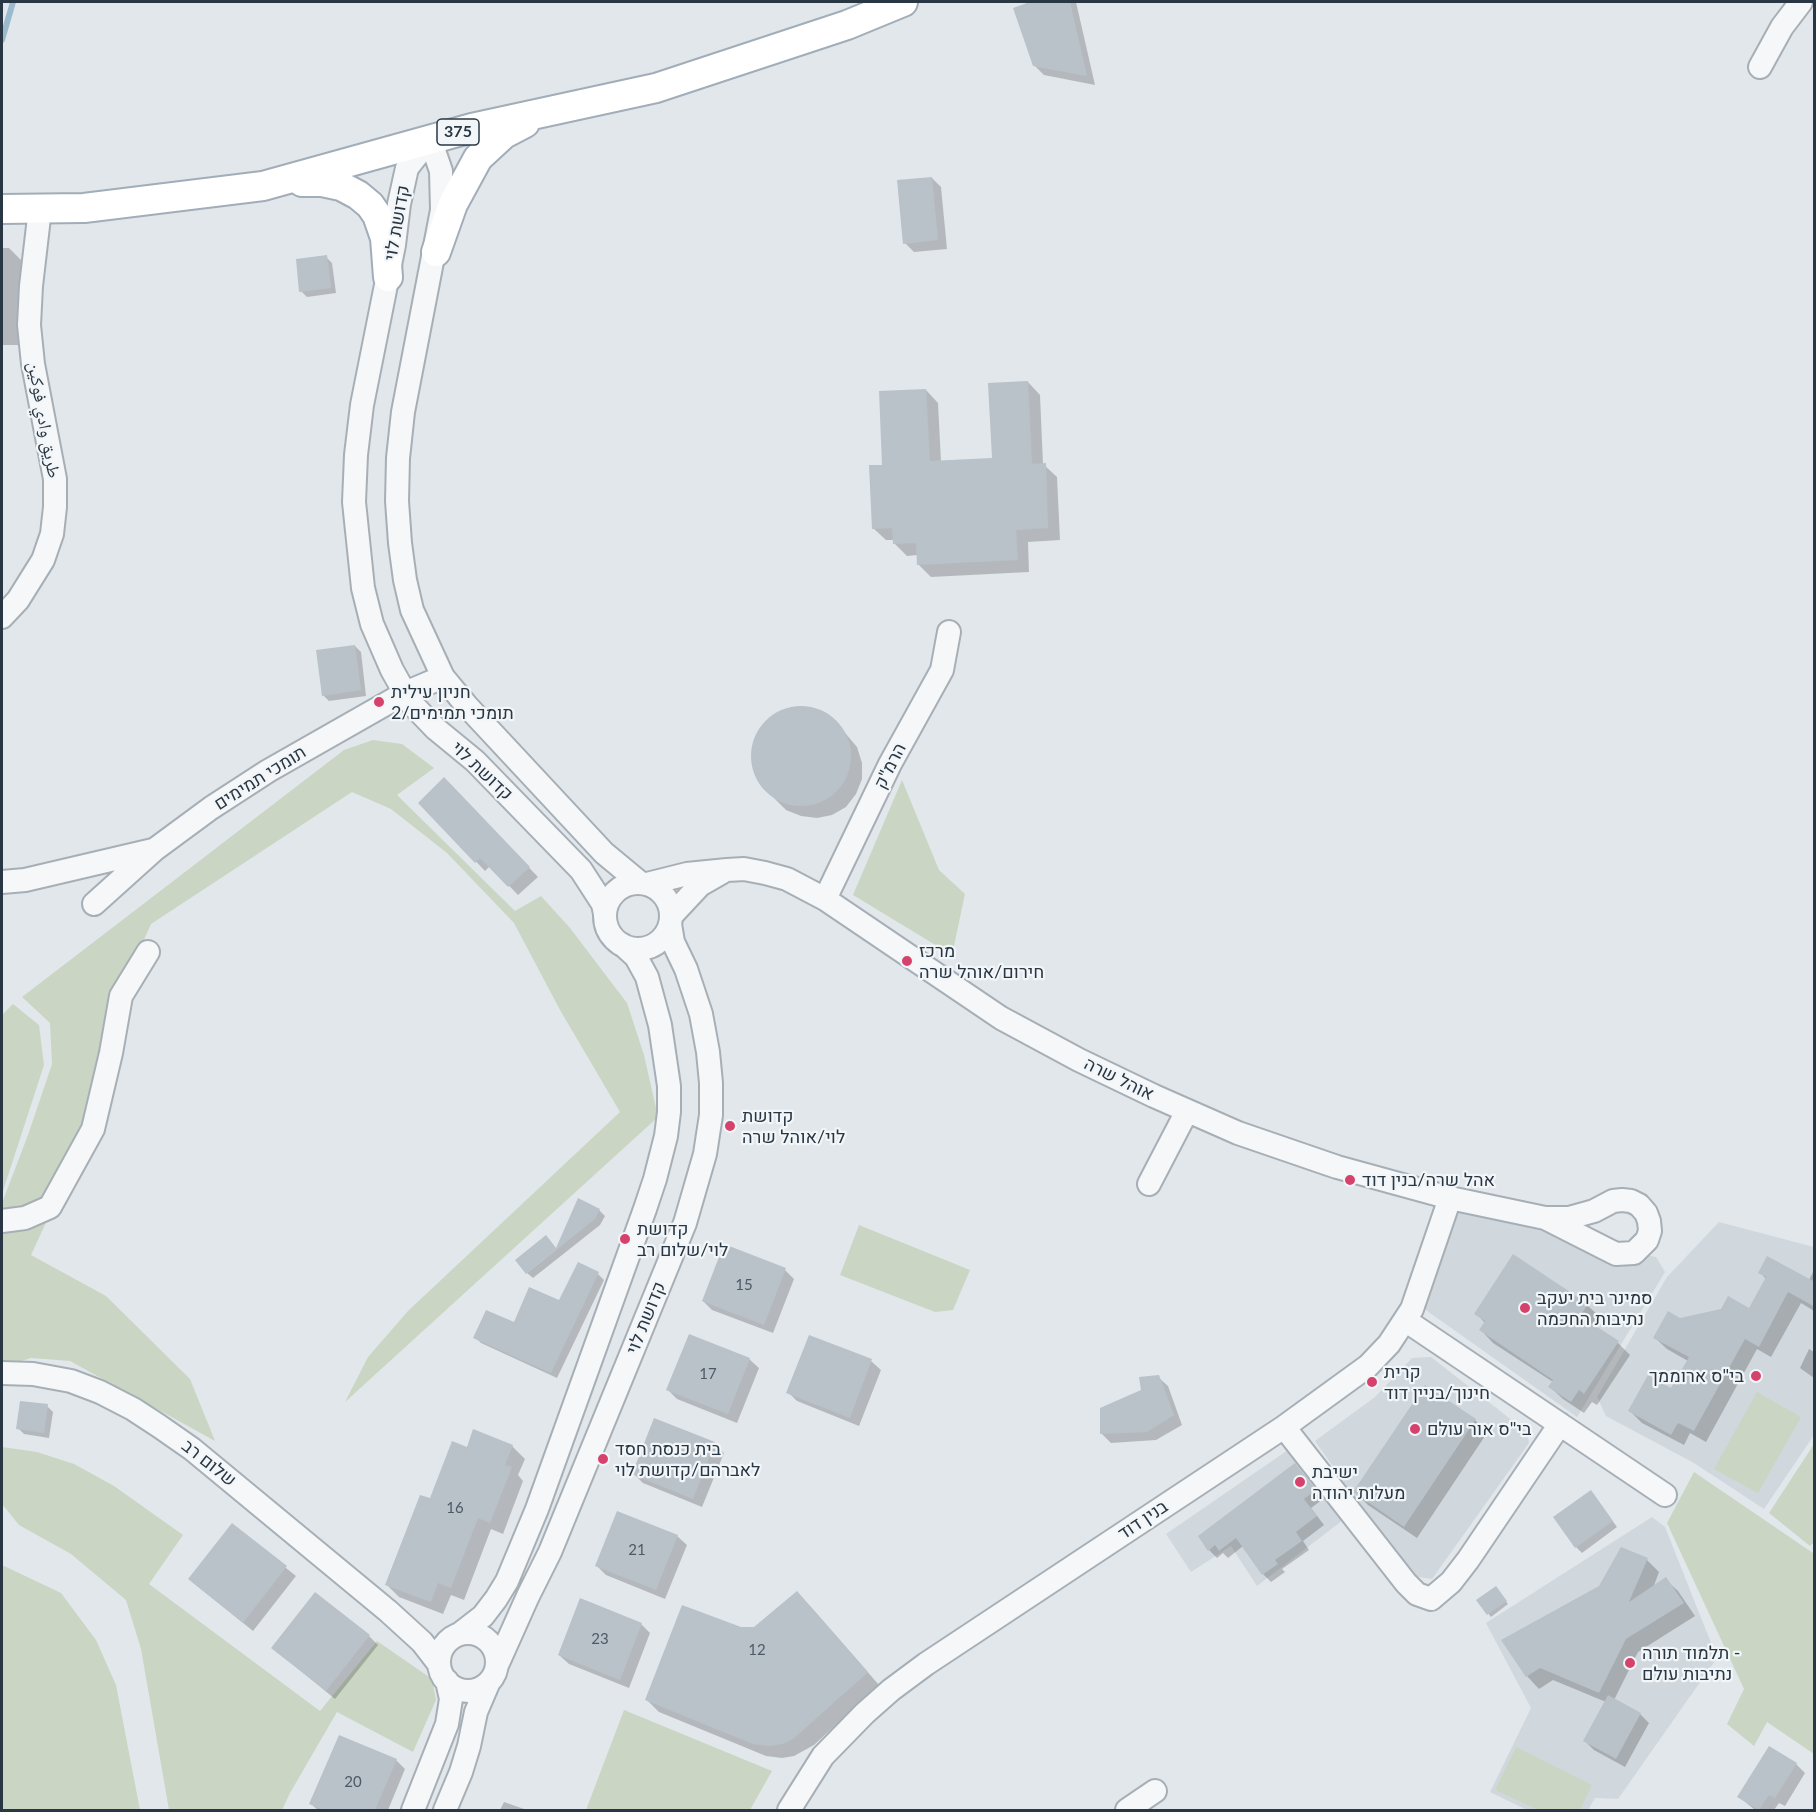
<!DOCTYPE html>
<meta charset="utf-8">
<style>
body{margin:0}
#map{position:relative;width:1816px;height:1812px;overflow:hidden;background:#e2e7eb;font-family:Lato,sans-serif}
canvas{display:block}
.frame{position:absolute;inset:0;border:3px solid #293744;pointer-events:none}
</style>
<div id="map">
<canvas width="1816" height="1812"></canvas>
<div class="frame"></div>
</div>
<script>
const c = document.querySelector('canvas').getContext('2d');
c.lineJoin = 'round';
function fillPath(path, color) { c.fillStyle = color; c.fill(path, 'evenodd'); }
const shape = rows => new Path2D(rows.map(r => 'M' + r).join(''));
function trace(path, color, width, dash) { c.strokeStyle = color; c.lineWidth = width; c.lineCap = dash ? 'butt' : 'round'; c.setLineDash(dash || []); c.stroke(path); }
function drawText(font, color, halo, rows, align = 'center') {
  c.font = font + ' Lato,"Noto Naskh Arabic",Heebo,sans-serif'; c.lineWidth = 4.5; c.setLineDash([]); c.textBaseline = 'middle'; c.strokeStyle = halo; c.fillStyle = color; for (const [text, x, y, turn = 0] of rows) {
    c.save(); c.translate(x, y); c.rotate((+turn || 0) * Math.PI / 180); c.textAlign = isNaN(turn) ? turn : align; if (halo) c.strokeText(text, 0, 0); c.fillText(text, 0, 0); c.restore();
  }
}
const built = shape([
 [1459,1211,1656,1257,1665,1272,1577,1417,1423,1308],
 [1719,1222,1814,1247,1814,1435,1764,1509,1694,1463,1606,1416,1597,1397,1667,1277],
 [1431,1357,1527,1432,1529,1443,1432,1579,1419,1577,1408,1573,1315,1441,1375,1397,1412,1358],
 [1288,1450,1330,1506,1343,1520,1257,1586,1231,1546,1191,1572,1166,1534],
 [1652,1517,1665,1527,1717,1658,1618,1799,1595,1798,1588,1810,1527,1810,1490,1792,1531,1708,1486,1623]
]);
const green = shape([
 [373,740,402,744,434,768,397,795,515,911,541,896,570,928,627,1003,644,1055,658,1117,345,1402,368,1357,408,1311,620,1112,560,1010,514,923,447,853,391,809,352,792,151,924,105,1027,106,1064,68,1175,31,1255,106,1296,190,1379,215,1441,70,1361,31,1358,2,1367,2,1203,28,1135,52,1064,50,1023,22,997,344,750],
 [902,780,939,870,965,894,952,955,853,895],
 [13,1004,39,1025,44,1065,2,1194,2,1015],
 [859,1225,970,1270,953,1310,935,1312,840,1275],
 [1757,1392,1801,1417,1758,1493,1714,1469],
 [1814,1444,1814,1542,1810,1546,1769,1513],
 [2,1447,37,1452,74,1464,114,1486,183,1535,149,1584,320,1711,377,1641,432,1679,436,1700,413,1752,337,1712,290,1793,282,1810,169,1810,141,1649,126,1600,71,1554,19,1525,2,1504],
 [1694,1472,1813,1553,1814,1552,1814,1754,1767,1722,1754,1746,1727,1724,1744,1689,1667,1523],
 [2,1565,61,1593,96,1640,116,1685,140,1810,2,1810],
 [624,1710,772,1771,750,1810,586,1810],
 [1516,1747,1592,1785,1580,1810,1538,1810,1495,1790]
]);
const shadow = shape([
 [1034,2,1076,2,1095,85,1044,75,1034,65,1015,9],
 [932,178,941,187,947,249,914,252,905,243],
 [2,248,9,248,21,260,21,345,2,345],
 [326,257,332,263,336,293,307,297,301,291],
 [1028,382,1040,395,1043,464,1057,477,1060,540,1028,542,1029,572,931,577,919,565,918,555,907,556,894,543,894,540,886,540,873,528,884,466,926,390,938,403,941,462,993,459],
 [355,646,361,652,366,696,329,701,323,695],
 [806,707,821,712,835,721,857,747,862,763,862,779,856,794,846,807,832,815,817,818,801,816,786,810,761,785,754,771,752,755,755,739,763,725,775,715,790,709],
 [453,788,538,877,518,895,490,866,485,871,420,803],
 [599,1210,605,1216,600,1225,533,1278,527,1273,557,1249],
 [785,1270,794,1279,773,1333,712,1310,703,1301],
 [1814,1270,1814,1311,1801,1303,1771,1357,1757,1349,1706,1442,1690,1433,1684,1445,1642,1423,1630,1411,1672,1390,1688,1361,1667,1349,1655,1338,1679,1320,1750,1310,1766,1279,1760,1272,1809,1280],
 [598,1274,604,1280,557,1378,481,1343,475,1337,514,1324,560,1302],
 [1587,1305,1600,1317,1594,1327,1618,1343,1630,1355,1597,1405,1592,1402,1584,1413,1563,1399,1550,1387,1553,1382,1493,1343,1481,1330,1485,1323,1476,1313],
 [810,1337,871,1361,881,1370,859,1426,797,1401,788,1392],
 [1809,1349,1814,1352,1814,1378,1800,1368],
 [749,1359,759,1368,737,1423,677,1399,668,1390],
 [1158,1377,1168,1386,1182,1425,1156,1440,1111,1443,1102,1434,1142,1391],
 [47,1406,53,1412,49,1438,24,1434,18,1428],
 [1475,1420,1487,1433,1417,1538,1368,1505,1355,1492],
 [714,1444,724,1453,702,1507,643,1483,634,1474],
 [512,1446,525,1459,518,1475,523,1481,503,1534,491,1529,464,1600,451,1595,443,1614,399,1597,387,1585,431,1500,468,1448],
 [1295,1465,1323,1499,1311,1508,1324,1525,1303,1541,1309,1550,1282,1569,1285,1572,1271,1582,1263,1574,1243,1546,1228,1558,1223,1553,1217,1558,1209,1550],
 [1591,1492,1617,1527,1582,1553,1576,1547],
 [232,1525,296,1576,253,1631,189,1579],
 [677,1536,687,1545,665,1599,606,1575,597,1566],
 [1647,1560,1659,1572,1653,1588,1665,1579,1678,1591,1695,1616,1638,1652,1614,1700,1640,1714,1649,1723,1625,1767,1594,1750,1585,1741,1606,1702,1553,1680,1539,1689,1527,1676],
 [1498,1591,1508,1604,1491,1617,1479,1601],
 [810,1606,879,1685,814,1745,794,1756,782,1758,766,1756,659,1712,647,1700,740,1629,755,1629],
 [641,1624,650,1633,629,1688,569,1664,559,1655],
 [369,1636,378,1645,335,1699,273,1648],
 [396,1760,405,1769,388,1810,318,1810,311,1804],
 [1796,1764,1805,1773,1785,1806,1779,1803,1774,1810,1755,1810,1739,1797],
 [504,1802,527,1810,500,1810]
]);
const stream = shape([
 [2,40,13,2]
]);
const building = shape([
 [1030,2,1070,2,1087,76,1033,66,1013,8],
 [932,177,938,240,903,244,897,180],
 [327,255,331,288,299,292,296,259],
 [1028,381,1032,464,1046,463,1048,528,1016,530,1018,560,917,565,916,543,893,544,892,528,872,529,869,465,882,465,879,391,926,389,930,461,992,458,988,383],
 [355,645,361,690,322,696,316,650],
 '751 756a50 50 0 1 1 100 0a50 50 0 1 1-100 0Z',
 [444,777,530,867,508,887,480,858,475,863,418,803],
 [578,1198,600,1209,595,1219,526,1274,515,1260,546,1235,556,1248],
 [724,1244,786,1268,764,1325,702,1301],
 [1513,1254,1588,1304,1580,1316,1619,1341,1584,1394,1579,1390,1571,1402,1548,1387,1553,1380,1479,1330,1485,1321,1474,1314],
 [1767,1256,1815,1282,1815,1307,1788,1292,1759,1347,1745,1339,1694,1431,1678,1423,1671,1435,1628,1411,1648,1375,1671,1388,1689,1357,1653,1338,1668,1311,1680,1318,1721,1309,1728,1296,1749,1308,1766,1277,1758,1273],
 [578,1262,599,1272,551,1373,473,1338,486,1310,514,1322,529,1287,559,1300],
 [689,1334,750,1358,728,1414,666,1390],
 [809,1335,872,1359,850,1418,786,1393],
 [1159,1375,1174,1415,1147,1432,1100,1434,1100,1408,1141,1390,1139,1377],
 [1425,1385,1476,1419,1404,1527,1353,1492],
 [20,1401,48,1404,44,1433,16,1429],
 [654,1418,715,1442,693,1499,632,1474],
 [473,1429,513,1445,505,1465,512,1467,490,1523,478,1518,451,1588,438,1583,431,1602,385,1585,420,1495,430,1498,452,1441,467,1447],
 [1295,1463,1316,1490,1304,1499,1317,1516,1296,1532,1302,1541,1275,1560,1278,1564,1262,1575,1236,1538,1219,1551,1215,1545,1208,1551,1198,1536],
 [1591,1490,1613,1521,1575,1548,1553,1517],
 [617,1511,678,1535,656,1590,595,1566],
 [232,1523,287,1566,243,1623,188,1579],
 [1621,1547,1648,1558,1629,1602,1666,1577,1684,1603,1626,1639,1599,1693,1540,1668,1526,1677,1501,1640,1599,1586],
 [1496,1586,1507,1601,1487,1615,1476,1600],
 [797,1591,868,1672,793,1739,782,1744,769,1746,753,1744,645,1700,682,1605,741,1627,754,1627],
 [315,1592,370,1635,326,1691,271,1648],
 [580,1598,642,1623,620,1680,558,1655],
 [1608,1695,1641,1713,1616,1759,1583,1741],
 [339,1735,397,1759,375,1810,324,1810,309,1804],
 [1769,1746,1797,1763,1775,1798,1769,1795,1759,1810,1737,1797]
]);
const minor = shape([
 [1760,67,1782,27,1801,2],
 [430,139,407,168,399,204,394,245,362,405,356,455,354,502,363,588,372,624,392,670,410,702,436,729,475,761,581,870,603,904,605,914],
 [430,139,441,171,442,210,403,412,398,458,397,501,400,543,405,580,412,610,443,677,467,706,604,853,639,882],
 [2,617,18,600,43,560,52,534,55,507,55,479,33,364,29,325,31,286,40,209],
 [2,882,25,880,153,850],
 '605 916a33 33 0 1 1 66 0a33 33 0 1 1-66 0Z',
 [647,884,687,874,727,870,744,869,765,873,787,879,825,899,1001,1018,1079,1060,1154,1096,1238,1133,1337,1167,1450,1198,1545,1218,1569,1218,1594,1211,1613,1201,1622,1200,1631,1201,1639,1205,1646,1213,1649,1221,1650,1231,1647,1240,1634,1253,1616,1254,1545,1218],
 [825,899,890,764,942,670,949,632],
 [94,904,154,850,211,808,268,771,405,693,443,677],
 [671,916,700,885,721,873],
 [1149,1184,1187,1111],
 [2,1221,25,1218,50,1207,93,1129,111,1053,121,996,148,952],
 [1405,1320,1665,1495],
 [2,1373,33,1374,71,1381,100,1392,133,1409,159,1426,192,1449,388,1611,422,1642,439,1664],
 [1284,1427,1406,1583,1417,1594,1431,1599,1451,1582,1468,1560,1560,1424],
 '439 1662a29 29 0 1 1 58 0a29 29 0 1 1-58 0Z',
 [461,1633,483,1616,496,1599,507,1581,537,1509,645,1209,655,1179,666,1136,669,1112,669,1086,660,1025,647,977,636,957,623,945],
 [498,1663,528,1596,550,1552,685,1223,705,1154,711,1115,711,1083,708,1052,701,1014,686,969,673,942,670,924],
 [413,1810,447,1724,451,1699,447,1681],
 [445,1810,461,1772,469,1746,476,1712,488,1684],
 [789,1810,823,1756,865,1713,891,1690,926,1664,1284,1427,1368,1366,1389,1344,1412,1309,1450,1198],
 [1127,1810,1155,1791]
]);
const major = shape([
 [302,182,322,182,341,186,358,195,370,205,377,215,385,238,388,277],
 [2,209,84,208,263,186,472,128,656,88,847,25,903,2],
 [436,252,453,204,478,158,504,134,525,123]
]);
const markers = [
 [379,702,6,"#d5436d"],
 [907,961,6,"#d5436d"],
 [730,1126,6,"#d5436d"],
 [1350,1180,6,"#d5436d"],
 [625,1239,6,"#d5436d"],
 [1525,1308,6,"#d5436d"],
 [1756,1376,6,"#d5436d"],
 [1372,1382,6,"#d5436d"],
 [1415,1429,6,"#d5436d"],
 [603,1459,6,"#d5436d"],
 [1300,1482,6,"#d5436d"],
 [1630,1663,6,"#d5436d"]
];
const numberNames = [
 ["15",744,1285],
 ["17",708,1374],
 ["16",455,1508],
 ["21",637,1550],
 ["23",600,1639],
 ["12",757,1650],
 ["20",353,1782]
];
const shields = [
 [458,132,42]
];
const shieldNames = [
 ["375",458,132]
];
const streetNames = [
 ["קדושת לוי",397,223,-80],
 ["طريق وادي فوکين",44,420,80],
 ["הרמ\"ק",890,766,-63],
 ["קדושת לוי",482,771,43],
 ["תומכי תמימים",260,778,-32],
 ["אוהל שרה",1119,1079,26],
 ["קדושת לוי",646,1318,-68],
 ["שלום רב",209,1463,38],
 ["בנין דוד",1143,1520,-34]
];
const poiNames = [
 ["חניון עילית",391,692],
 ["2/תומכי תמימים",391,713],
 ["מרכז",919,951],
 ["חירום/אוהל שרה",919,972],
 ["קדושת",742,1116],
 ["לוי/אוהל שרה",742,1137],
 ["אהל שרה/בנין דוד",1362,1180],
 ["קדושת",637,1229],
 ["לוי/שלום רב",637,1250],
 ["סמינר בית יעקב",1537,1298],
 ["נתיבות החכמה",1537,1319],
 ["קרית",1384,1372],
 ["חינוך/בניין דוד",1384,1393],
 ["בי\"ס ארוממך",1744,1376,"right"],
 ["בי\"ס אור עולם",1427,1429],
 ["בית כנסת חסד",615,1449],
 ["לאברהם/קדושת לוי",615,1470],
 ["ישיבת",1312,1472],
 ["מעלות יהודה",1312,1493],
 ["תלמוד תורה -",1642,1653],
 ["נתיבות עולם",1642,1674]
];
fillPath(built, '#d0d7dd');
fillPath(green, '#cad6c3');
fillPath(shadow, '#0003');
trace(stream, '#9cbacd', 6);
fillPath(building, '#b9c1c9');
trace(minor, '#a7afb6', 26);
trace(major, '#a1adb8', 32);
trace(minor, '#f5f7f9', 22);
trace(major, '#fff', 28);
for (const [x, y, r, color] of markers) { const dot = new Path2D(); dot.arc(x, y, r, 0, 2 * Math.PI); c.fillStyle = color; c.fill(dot); trace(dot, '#f2f6f8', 2); }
drawText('15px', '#4d5a65', null, numberNames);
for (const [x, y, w] of shields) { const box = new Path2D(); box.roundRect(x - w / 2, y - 13, w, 26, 4.5); c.fillStyle = '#f2f6f8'; c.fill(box); trace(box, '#293744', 1.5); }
drawText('bold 16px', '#293744', null, shieldNames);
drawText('18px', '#293744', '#f2f6f8', streetNames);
drawText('18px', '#293744', '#f2f6f8', poiNames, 'left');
</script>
